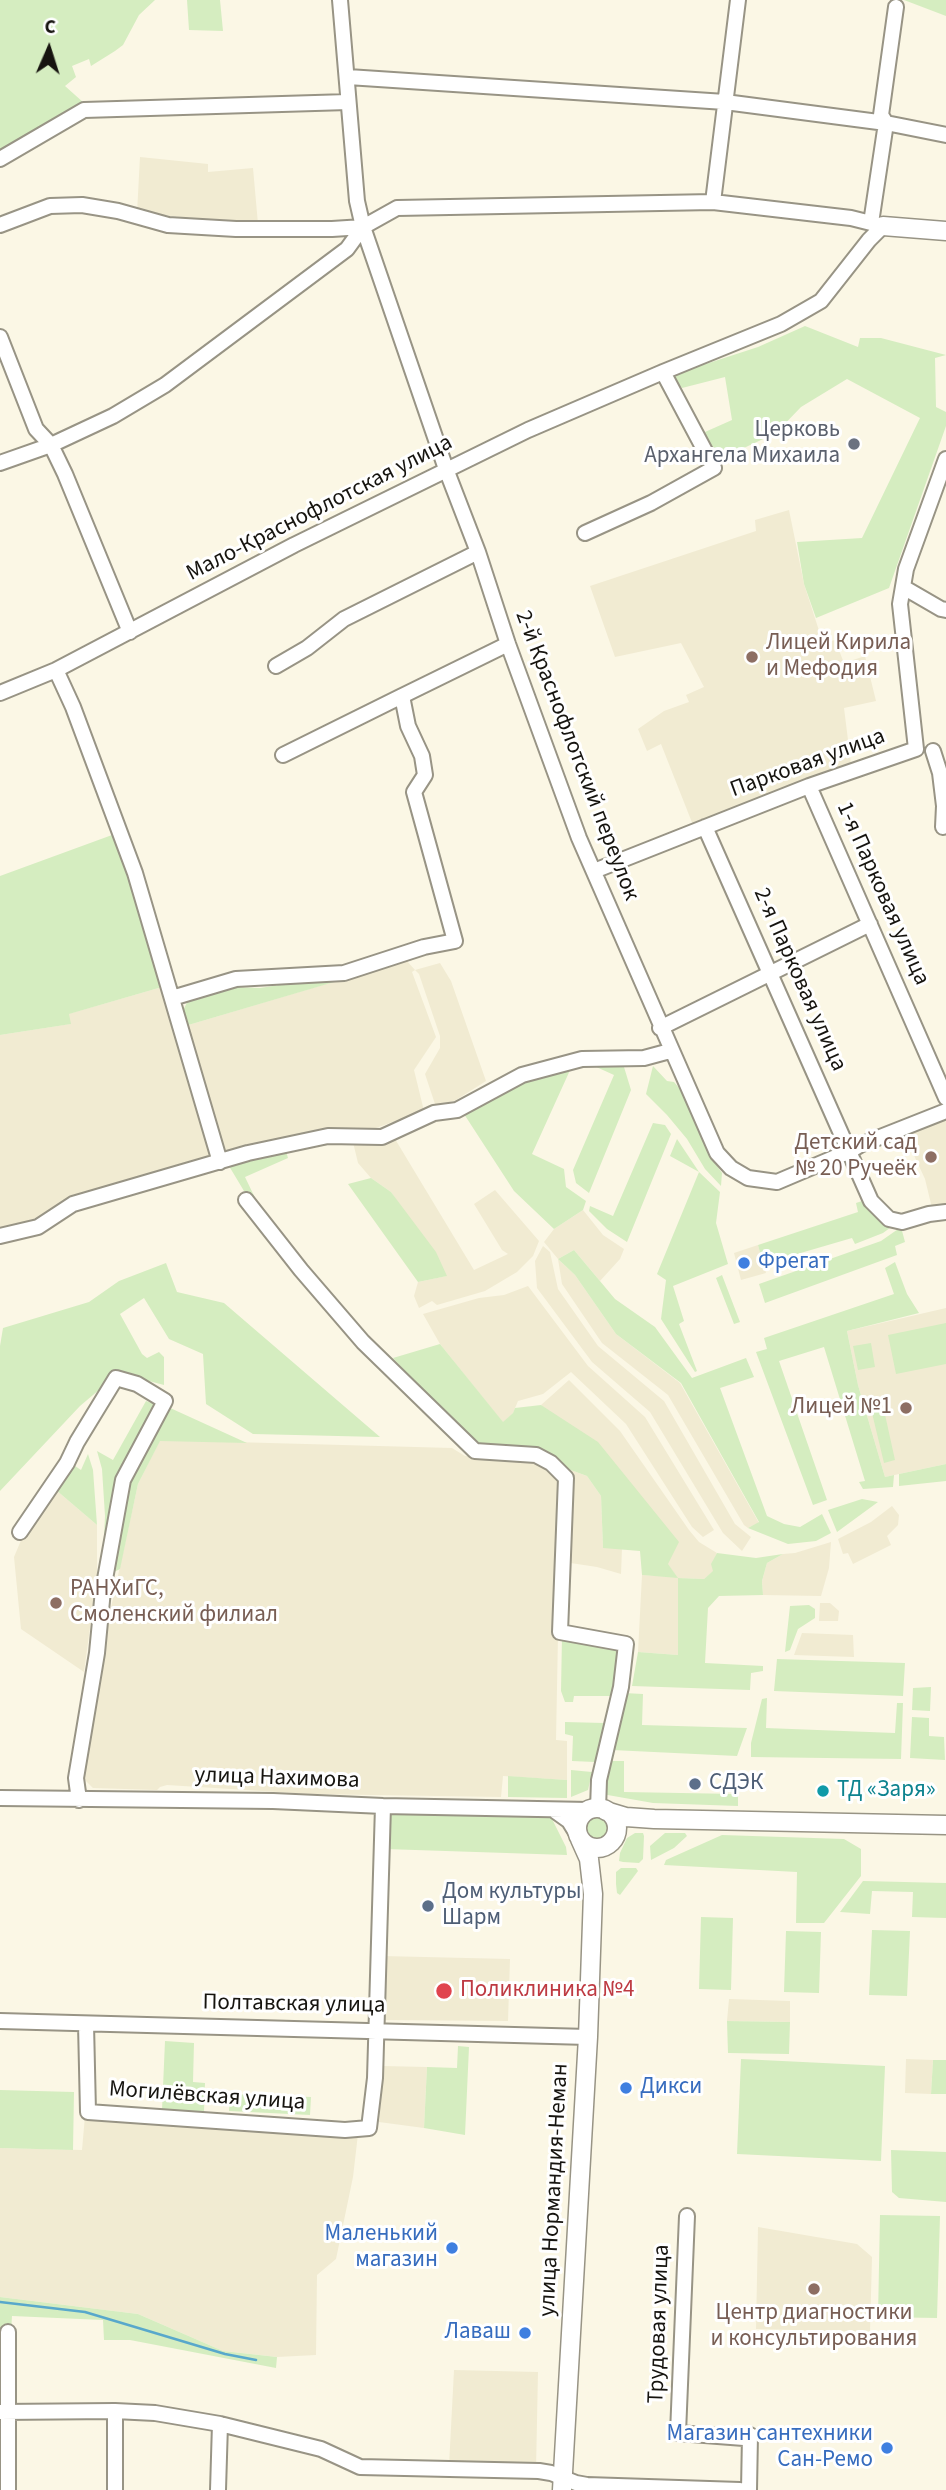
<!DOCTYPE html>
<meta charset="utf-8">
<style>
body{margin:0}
#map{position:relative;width:946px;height:2490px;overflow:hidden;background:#fbf7e5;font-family:"Source Sans 3",sans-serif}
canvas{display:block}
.north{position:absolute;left:14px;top:14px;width:70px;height:70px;-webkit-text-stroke:5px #fff;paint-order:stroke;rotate:3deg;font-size:19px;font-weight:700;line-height:28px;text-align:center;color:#16140f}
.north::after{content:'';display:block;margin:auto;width:24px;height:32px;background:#16140f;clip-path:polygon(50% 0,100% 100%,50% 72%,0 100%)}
</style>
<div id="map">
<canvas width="946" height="2490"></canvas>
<div class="north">С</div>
</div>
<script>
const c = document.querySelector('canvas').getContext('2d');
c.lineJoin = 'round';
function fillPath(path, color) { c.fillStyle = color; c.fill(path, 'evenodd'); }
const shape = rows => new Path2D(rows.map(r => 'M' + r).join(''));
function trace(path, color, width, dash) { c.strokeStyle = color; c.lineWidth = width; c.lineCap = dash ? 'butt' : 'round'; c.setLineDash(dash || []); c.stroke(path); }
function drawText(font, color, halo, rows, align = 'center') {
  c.font = font + ' "Source Sans 3",sans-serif'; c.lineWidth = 6; c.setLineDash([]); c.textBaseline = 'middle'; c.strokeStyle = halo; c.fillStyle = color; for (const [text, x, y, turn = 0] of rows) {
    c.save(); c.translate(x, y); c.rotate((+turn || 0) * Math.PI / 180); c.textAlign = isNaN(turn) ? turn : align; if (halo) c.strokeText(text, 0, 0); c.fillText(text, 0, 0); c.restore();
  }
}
const built = shape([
 [140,157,208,164,208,172,253,168,258,224,137,213],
 [789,510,804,584,823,643,835,640,844,663,865,656,876,701,844,708,851,764,693,825,661,744,647,751,638,729,664,711,689,702,686,695,704,687,681,643,615,657,590,586,756,531,755,520],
 [406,960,415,970,440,963,451,981,486,1081,456,1100,436,1107,425,1074,440,1048,440,1036,419,974,415,970,412,972,436,1037,414,1070,424,1111,373,1129,319,1132,225,1153,185,1026],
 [162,987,214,1158,0,1230,0,1035,70,1024,68,1014],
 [946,1118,946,1209,932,1208,925,1179,905,1136],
 [392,1134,474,1270,508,1254,502,1250,474,1204,495,1190,539,1241,533,1256,517,1272,485,1291,437,1305,432,1301,419,1308,414,1296,418,1282,446,1276,391,1192,371,1178,358,1163,352,1138],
 [583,1210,603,1235,624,1249,620,1259,600,1281,574,1250,558,1259,575,1275,616,1334,680,1383,759,1523,748,1528,744,1525,668,1395,602,1343,562,1284,558,1259,544,1242,554,1229],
 [758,1245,766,1273,741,1280,734,1253],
 [543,1246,550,1252,558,1289,598,1346,664,1401,735,1524,751,1537,742,1551,723,1533,650,1412,592,1362,537,1288,535,1261],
 [528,1286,588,1366,645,1417,714,1530,703,1537,692,1527,626,1424,571,1372,543,1394,518,1401,513,1413,503,1423,440,1344,423,1314,479,1298,504,1295],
 [946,1308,946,1464,885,1477,858,1385,847,1331],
 [569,1380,620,1431,689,1530,699,1542,717,1553,712,1564,714,1571,704,1579,678,1578,678,1655,638,1652,642,1575,677,1577,553,1415,541,1405],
 [160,1440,452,1448,465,1456,534,1459,561,1477,556,1740,567,1741,567,1780,503,1776,501,1797,310,1794,167,1785,160,1787,157,1790,93,1788,83,1778,107,1626,138,1484],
 [568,1469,587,1476,601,1496,603,1548,622,1548,621,1574,597,1567,564,1562],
 [56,1490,97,1525,97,1576,84,1672,21,1629,14,1557,22,1538],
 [892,1506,899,1515,898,1525,887,1536,891,1545,853,1564,848,1553,843,1554,838,1539,871,1522],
 [831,1542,829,1568,821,1596,763,1595,762,1581,767,1563,783,1554,795,1553],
 [820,1603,830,1603,839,1611,838,1621,819,1621],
 [802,1633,853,1635,854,1657,794,1655],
 [382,1956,510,1959,508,2021,380,2020],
 [729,1999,790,2001,790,2022,727,2021],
 [906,2059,933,2060,931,2094,905,2093],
 [383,2066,427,2067,424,2128,379,2122],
 [85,2116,358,2134,353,2177,336,2259,317,2275,316,2355,277,2357,223,2351,138,2314,0,2297,0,2148,82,2150],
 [758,2227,857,2244,872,2257,870,2332,756,2329],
 [454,2370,538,2372,536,2470,449,2466]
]);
const green = shape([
 [0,0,155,0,139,15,123,45,115,51,91,66,89,59,72,66,76,77,65,86,84,103,0,151],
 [187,0,220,0,223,31,189,30],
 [904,0,946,0,946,16],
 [805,326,858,347,860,338,881,338,946,355,935,358,936,407,946,412,946,426,889,588,816,618,804,584,797,542,862,538,920,418,847,379,801,407,776,433,716,461,705,432,732,420,725,377,682,388,672,375,758,347],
 [112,835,130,875,162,987,69,1014,71,1024,0,1035,0,876],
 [323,978,334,982,185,1026,182,1012,189,999,232,987,260,988],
 [583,1061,612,1062,624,1067,631,1090,589,1193,576,1183,573,1170,614,1075],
 [653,1066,667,1081,674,1082,685,1095,709,1155,722,1173,721,1186,705,1169,687,1139,667,1115,646,1094],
 [571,1068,532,1154,564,1169,566,1187,586,1201,583,1210,554,1229,514,1191,464,1114,516,1085],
 [653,1123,665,1125,671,1134,627,1242,607,1229,589,1211,590,1206,613,1216],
 [677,1139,699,1172,720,1192,716,1223,728,1264,673,1286,684,1321,679,1324,697,1371,695,1372,661,1319,666,1280,657,1274,699,1172,670,1156],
 [286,1151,288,1158,245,1177,257,1202,244,1191,229,1166,246,1158],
 [371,1178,391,1192,436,1252,447,1276,418,1282,348,1184],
 [865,1200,894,1225,883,1233,855,1244,852,1238,763,1264,758,1245,858,1212,856,1203],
 [901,1227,905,1242,895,1246,897,1255,765,1303,759,1284,881,1241],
 [574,1250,615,1299,655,1327,692,1378,746,1358,754,1377,720,1388,767,1516,784,1524,800,1527,822,1514,831,1533,816,1541,788,1544,748,1528,759,1522,681,1383,616,1334,575,1275,558,1259],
 [895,1262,907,1294,919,1313,847,1331,858,1385,885,1477,894,1475,893,1487,863,1489,859,1482,865,1481,824,1347,779,1361,827,1500,813,1505,756,1352,767,1349,764,1338,894,1294,885,1268],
 [166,1263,177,1292,224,1303,380,1437,253,1434,206,1404,203,1354,169,1339,144,1298,120,1314,142,1354,147,1358,159,1352,164,1357,164,1385,119,1373,80,1406,0,1491,0,1346,3,1328,89,1302,119,1281],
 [722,1275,740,1322,734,1324,716,1278],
 [946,1323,946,1364,896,1374,888,1335],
 [871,1343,875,1367,858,1370,853,1346],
 [440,1344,503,1422,513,1413,515,1408,541,1405,598,1442,679,1542,668,1564,678,1578,704,1579,713,1571,711,1564,717,1553,756,1558,783,1554,767,1563,762,1581,763,1595,719,1596,708,1608,705,1663,763,1666,763,1671,751,1673,750,1690,632,1686,638,1652,678,1655,678,1578,642,1575,640,1551,603,1548,601,1496,587,1476,568,1469,552,1457,475,1445,446,1417,393,1358],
 [146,1401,158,1405,119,1479,103,1560,105,1516,102,1469,97,1451,113,1460],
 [168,1407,247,1443,160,1441,138,1484,120,1569,110,1574,125,1482],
 [884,1410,895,1460,884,1463,872,1413],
 [88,1454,93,1470,97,1525,56,1490,69,1462,81,1470],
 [946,1464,946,1481,899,1486,899,1474],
 [862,1499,878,1502,837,1532,828,1510],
 [809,1605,815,1609,815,1618,798,1629,790,1650,785,1652,790,1606],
 [562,1636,614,1645,620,1653,611,1696,574,1696,573,1702,565,1702,561,1691],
 [777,1659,905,1663,903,1696,774,1691],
 [931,1687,930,1711,912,1710,913,1688],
 [624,1693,643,1694,642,1725,747,1728,737,1756,612,1750],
 [767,1698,766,1728,895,1733,897,1703,903,1703,901,1759,751,1757,751,1743,762,1699],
 [912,1717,929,1718,929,1736,944,1737,945,1760,910,1758],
 [565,1722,604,1723,595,1762,572,1761,573,1736,565,1734],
 [607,1761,624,1761,624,1792,738,1794,738,1806,653,1803,602,1794],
 [571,1770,592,1772,588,1790,571,1797],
 [508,1776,567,1780,567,1798,508,1797],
 [391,1812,550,1815,566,1847,567,1855,385,1849,385,1819],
 '584 1828a13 13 0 1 1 26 0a13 13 0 1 1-26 0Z',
 [635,1833,643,1833,644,1836,643,1859,639,1863,623,1862,619,1861,620,1853,627,1838],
 [665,1833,685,1833,687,1836,674,1848,651,1860,650,1846],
 [722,1835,844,1839,861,1849,861,1876,824,1923,796,1923,797,1872,664,1865,666,1860],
 [621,1868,636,1868,638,1871,620,1895,617,1893,616,1884,616,1872],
 [863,1881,946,1883,946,1918,912,1917,913,1892,872,1891,870,1914,840,1912],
 [701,1917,733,1918,731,1990,699,1989],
 [872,1930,910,1931,907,1996,869,1995],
 [786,1931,821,1932,819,1993,784,1992],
 [727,2021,790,2022,789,2054,728,2053],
 [165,2041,194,2043,193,2082,205,2083,204,2112,162,2110],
 [458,2046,469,2047,465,2135,424,2128,427,2067,457,2068],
 [741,2059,885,2066,881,2161,737,2154],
 [933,2060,946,2060,946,2094,931,2094],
 [0,2090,74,2092,73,2150,0,2148],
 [230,2094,311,2097,310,2115,229,2111],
 [891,2150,946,2152,946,2202,899,2198,892,2192],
 [880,2215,940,2216,937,2318,878,2317],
 [0,2297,138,2314,223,2351,277,2357,276,2368,130,2340,104,2340,103,2320,12,2316,11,2332,0,2332]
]);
const stream = shape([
 [0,2302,85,2312,225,2354,256,2360]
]);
const minor = shape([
 [340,0,357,201,363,227,446,469,478,552,508,644,579,838,717,1153,731,1168,748,1178,777,1182,850,1151,860,1145,946,1111],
 [348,77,725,102,886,123,946,135],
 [0,159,84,110,348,102],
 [713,202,738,0],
 [871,223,886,123,881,115,896,7],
 [0,225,50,206,82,205,118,211,168,225,236,229,332,229,363,227],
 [0,337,36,429,51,445,65,474,130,632],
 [0,463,51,445,113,416,165,385,347,249,363,227,397,208,713,202,851,218,883,226,869,240,821,301,781,324,663,372,528,430,294,545,56,670,0,693],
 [585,533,651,503,714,468,663,372],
 [903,587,941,609,946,610],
 [276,666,307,648,344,619,478,552],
 [56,670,73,707,135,873,220,1162],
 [933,751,940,773,944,806,943,827],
 [283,755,402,696],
 [809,786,946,1098],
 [705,827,871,1201,889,1219,902,1222,929,1214,946,1212],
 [594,871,809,786,916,749,900,604,906,569,946,459],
 [172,998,236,979,344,973,424,947,455,941,414,792,425,775,422,756,408,726,402,696,508,644],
 [660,1028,870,924],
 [246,1200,301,1270,363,1342,475,1451,536,1455,551,1463,566,1478,560,1632,626,1644,621,1687,599,1780,598,1809],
 [0,1236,38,1227,73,1204,248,1153,328,1136,382,1137,434,1113,457,1110,522,1075,582,1059,644,1058,670,1051],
 [20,1532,67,1463,77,1442,116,1378,137,1384,165,1401,123,1480,103,1590,97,1653,76,1778,79,1800],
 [0,1798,273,1801,383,1806,589,1810],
 [555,1811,569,1821,577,1834],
 [0,2021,588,2037],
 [86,2024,88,2112,345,2130,369,2128,375,2078,383,1806],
 [687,2216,678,2433,744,2438,750,2435,749,2490],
 [115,2411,115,2490],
 [0,2412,115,2411,155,2413,220,2424,321,2449,360,2467,539,2471,551,2473,576,2483,587,2485,740,2490],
 [8,2490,8,2332],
 [218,2490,220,2424]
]);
const major = shape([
 [883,226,946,231],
 '577 1828a20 20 0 1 1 40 0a20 20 0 1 1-40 0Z',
 [606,1811,626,1817,654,1819,946,1825],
 [562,2490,588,2037,593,1894,589,1859,580,1839]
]);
const markers = [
 [854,444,7,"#6b7280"],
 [752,657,7,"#8d6e63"],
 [931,1157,7,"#8d6e63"],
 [744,1263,7,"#3f7fe0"],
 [906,1408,7,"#8d6e63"],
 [56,1603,7,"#8d6e63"],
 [695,1784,7,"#5c6f8a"],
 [823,1791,7,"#0f9aa8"],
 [428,1906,7,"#5c6f8a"],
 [444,1991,9,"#e0444e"],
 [626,2088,7,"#3f7fe0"],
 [452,2248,7,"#3f7fe0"],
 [814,2289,7,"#8d6e63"],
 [525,2333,7,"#3f7fe0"],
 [887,2448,7,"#3f7fe0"]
];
const worshipNames = [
 ["Церковь",840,431],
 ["Архангела Михаила",840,457]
];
const streetNames = [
 ["Мало-Краснофлотская улица",320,509,-27],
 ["2-й Краснофлотский переулок",576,756,69],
 ["Парковая улица",808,764,-20],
 ["1-я Парковая улица",882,894,66],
 ["2-я Парковая улица",799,980,66],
 ["улица Нахимова",277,1779,2],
 ["Полтавская улица",294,2005,1],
 ["Могилёвская улица",207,2097,4],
 ["улица Нормандия-Неман",555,2190,-87],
 ["Трудовая улица",660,2324,-88]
];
const educationNames = [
 ["Лицей Кирила",766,644],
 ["и Мефодия",766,670],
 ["Детский сад",917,1144,"right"],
 ["№ 20 Ручеёк",917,1170,"right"],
 ["Лицей №1",892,1408,"right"],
 ["РАНХиГС,",70,1590],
 ["Смоленский филиал",70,1616],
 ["Центр диагностики",814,2314,"center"],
 ["и консультирования",814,2340,"center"]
];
const shopNames = [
 ["Фрегат",758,1263,"left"],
 ["Дикси",640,2088,"left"],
 ["Маленький",438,2235],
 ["магазин",438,2261],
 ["Лаваш",511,2333],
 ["Магазин сантехники",873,2435],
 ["Сан-Ремо",873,2461]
];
const serviceNames = [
 ["СДЭК",709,1784],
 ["Дом культуры",442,1893],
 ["Шарм",442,1919]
];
const cultureNames = [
 ["ТД «Заря»",837,1791]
];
const healthNames = [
 ["Поликлиника №4",460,1991]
];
fillPath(built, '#f1ebd2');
fillPath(green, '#d5edc0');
trace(stream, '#58a8cb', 2.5);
trace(minor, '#989485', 18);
trace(major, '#989485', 21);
trace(minor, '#fff', 14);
trace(major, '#fff', 18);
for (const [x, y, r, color] of markers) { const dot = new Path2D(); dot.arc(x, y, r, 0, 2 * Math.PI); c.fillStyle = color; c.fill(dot); trace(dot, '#fff', 2.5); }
drawText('23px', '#5b616d', '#fff', worshipNames, 'right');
drawText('23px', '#16140f', '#fff', streetNames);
drawText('23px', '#785e54', '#fff', educationNames, 'left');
drawText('23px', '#366cbe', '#fff', shopNames, 'right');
drawText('23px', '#4e5e75', '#fff', serviceNames, 'left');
drawText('23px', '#0d838f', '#fff', cultureNames, 'left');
drawText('23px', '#be3a42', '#fff', healthNames, 'left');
</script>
